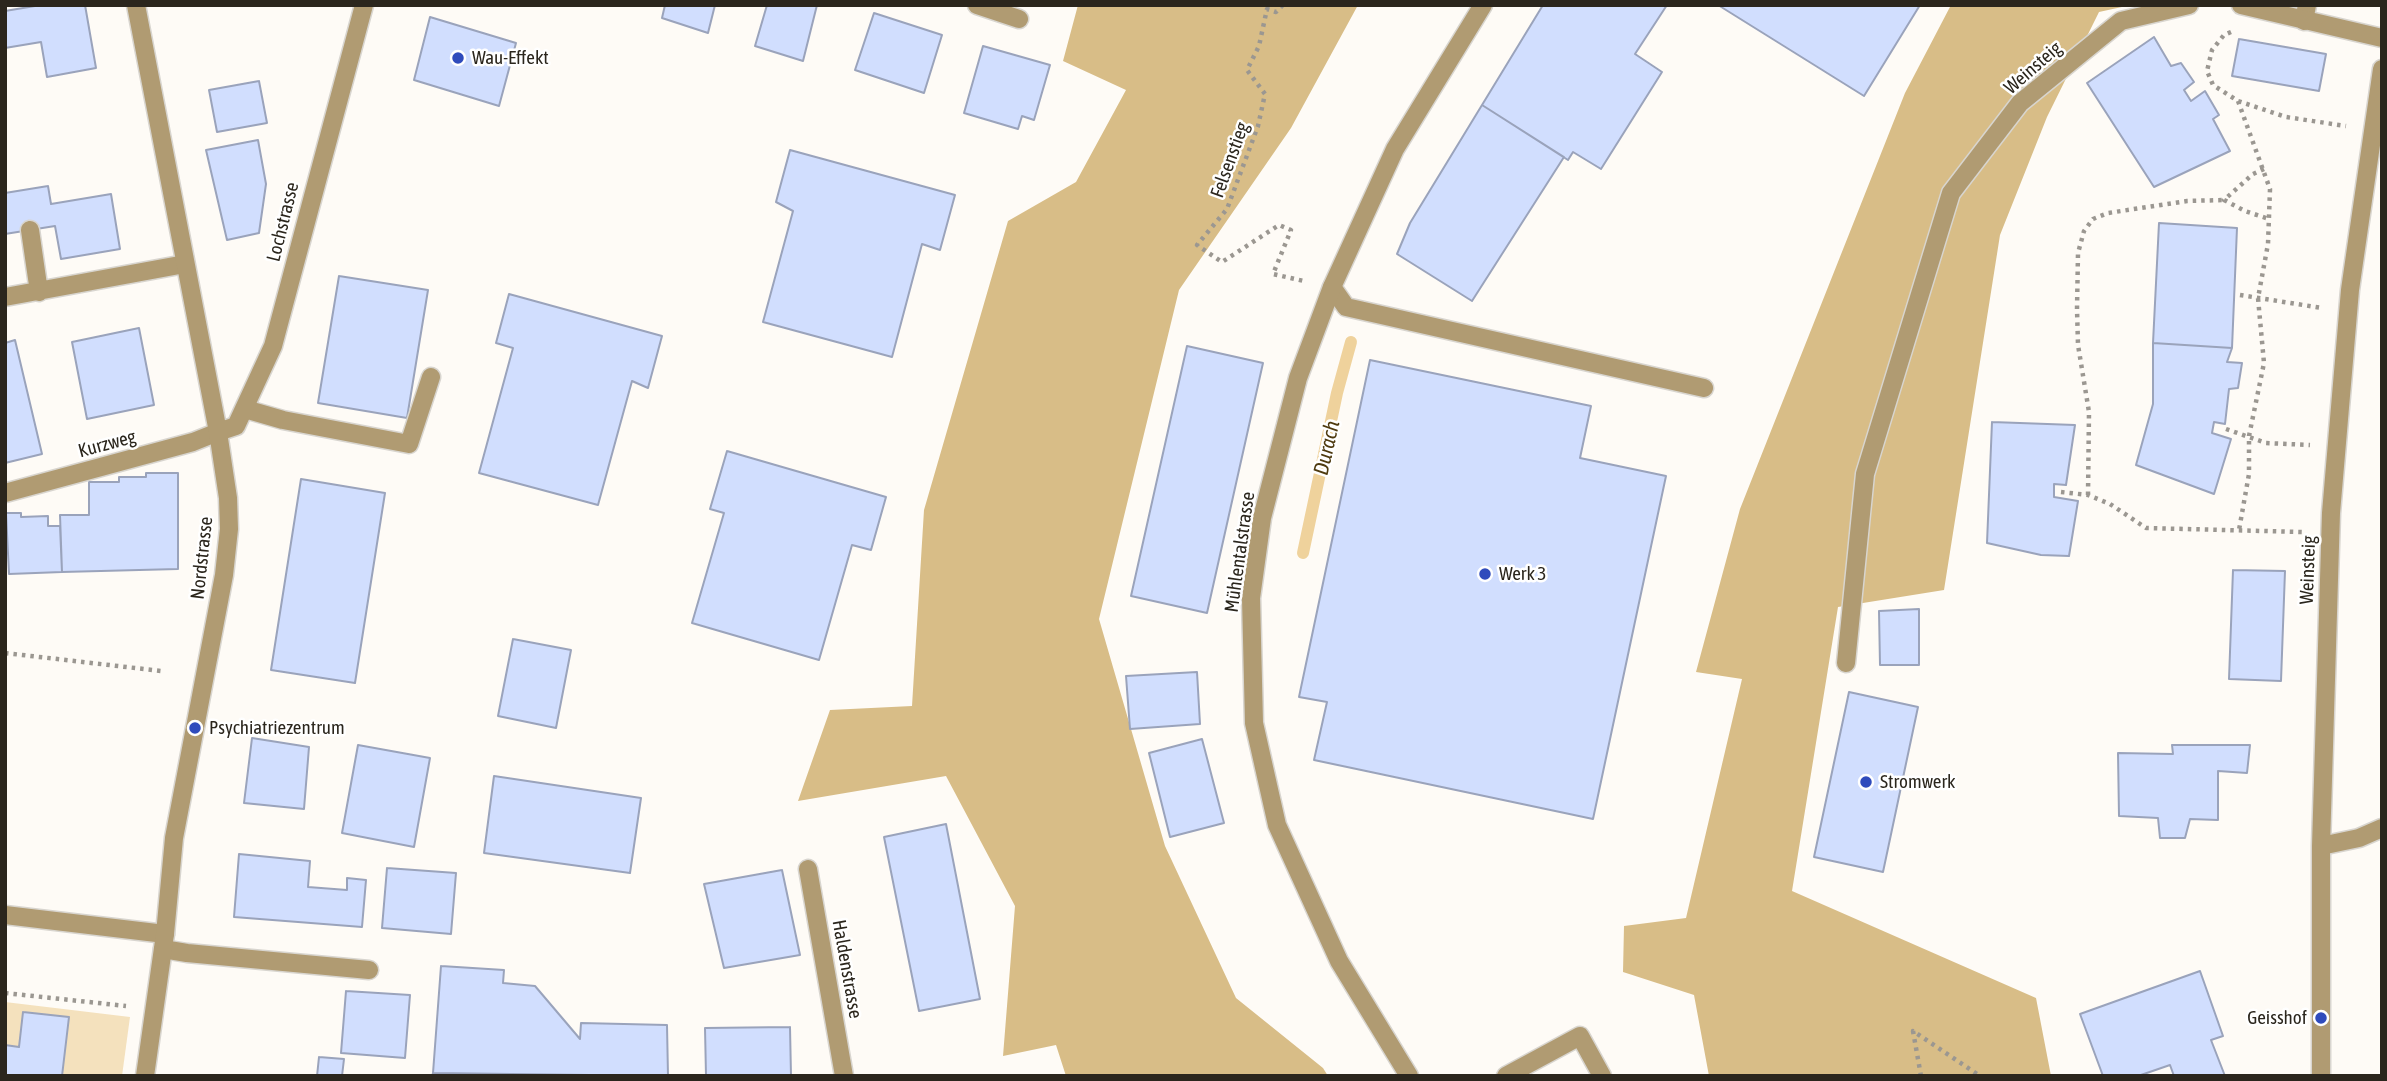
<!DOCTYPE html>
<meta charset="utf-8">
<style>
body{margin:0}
#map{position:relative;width:2387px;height:1081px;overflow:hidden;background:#fefbf6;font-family:"Asap Condensed",sans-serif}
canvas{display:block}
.frame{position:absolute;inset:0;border:7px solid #2b261d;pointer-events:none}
</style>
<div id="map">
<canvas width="2387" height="1081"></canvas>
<div class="frame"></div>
</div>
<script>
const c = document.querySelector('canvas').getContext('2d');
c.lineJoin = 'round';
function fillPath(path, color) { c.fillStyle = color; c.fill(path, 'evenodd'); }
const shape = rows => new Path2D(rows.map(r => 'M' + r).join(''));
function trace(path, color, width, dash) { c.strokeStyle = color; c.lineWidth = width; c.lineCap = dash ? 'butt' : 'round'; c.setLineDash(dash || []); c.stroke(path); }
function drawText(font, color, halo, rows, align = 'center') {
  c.font = font + ' "Asap Condensed",sans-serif'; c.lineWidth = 5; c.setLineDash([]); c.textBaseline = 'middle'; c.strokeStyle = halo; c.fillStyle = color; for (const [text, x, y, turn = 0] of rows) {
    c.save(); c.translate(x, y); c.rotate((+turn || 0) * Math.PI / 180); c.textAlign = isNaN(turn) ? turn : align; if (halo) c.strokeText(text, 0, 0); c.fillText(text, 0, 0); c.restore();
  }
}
const green = shape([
 [5,1002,130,1017,122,1076,5,1076]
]);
const forest = shape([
 [1078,5,1358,5,1291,128,1179,290,1099,619,1165,846,1236,998,1323,1068,1328,1076,1066,1076,1056,1045,1003,1056,1015,906,946,776,798,801,830,710,912,706,924,510,1008,221,1076,182,1126,90,1063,61],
 [1951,5,2131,5,2099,12,2047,117,2000,235,1944,590,1838,607,1792,891,2036,998,2051,1076,1709,1076,1694,995,1623,972,1624,926,1686,918,1742,679,1696,672,1740,509,1905,93]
]);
const stream = shape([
 [1303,553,1337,393,1351,342]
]);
const building = shape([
 [41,5,85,5,96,68,47,77,41,42,5,48,5,11,41,5],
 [665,5,715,5,708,33,662,18,665,5],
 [767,5,817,5,803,61,755,46,767,5],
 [1543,5,1667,5,1635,54,1662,72,1601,169,1573,152,1568,160,1482,105,1543,5],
 [1718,5,1920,5,1864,96,1718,5],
 [874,13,942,35,924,93,855,70,874,13],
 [430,17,516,43,499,106,414,80,430,17],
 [2154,37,2171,66,2181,63,2194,82,2184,90,2191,101,2205,91,2219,115,2213,119,2230,151,2154,187,2087,83,2154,37],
 [2239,39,2326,54,2319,91,2232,76,2239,39],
 [983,46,1050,65,1034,120,1022,116,1018,129,964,113,983,46],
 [259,81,267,123,217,132,209,90,259,81],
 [1482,105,1564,157,1472,301,1397,254,1410,223,1482,105],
 [258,140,266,184,259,233,227,240,206,150,258,140],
 [790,150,955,195,940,250,922,244,892,357,763,322,793,211,776,202,790,150],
 [48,186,51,204,111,194,120,249,61,259,55,226,5,234,5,193,48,186],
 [2159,223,2237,228,2232,348,2153,343,2159,223],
 [339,276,428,290,407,418,318,403,339,276],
 [509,294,662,336,648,388,632,381,598,505,479,473,513,348,496,343,509,294],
 [139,328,154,405,87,419,72,342,139,328],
 [15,340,42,454,5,463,5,343,15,340],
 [2153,343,2232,348,2227,362,2242,363,2238,388,2229,389,2225,424,2214,422,2212,433,2231,439,2214,494,2136,465,2153,404,2153,343],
 [1187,346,1263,363,1207,613,1131,596,1187,346],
 [1370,360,1591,406,1580,458,1666,476,1593,819,1314,760,1327,702,1299,697,1370,360],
 [1992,422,2075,425,2066,485,2054,484,2054,497,2078,501,2069,556,2041,555,1987,543,1992,422],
 [727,451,886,497,871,550,852,545,819,660,692,623,724,513,710,509,727,451],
 [146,473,178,473,178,569,62,572,60,515,89,515,89,482,119,482,119,477,146,477,146,473],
 [301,479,385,493,355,683,271,670,301,479],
 [6,513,21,513,21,517,48,516,48,526,60,526,62,572,9,574,6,513],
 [2233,570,2285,571,2281,681,2229,679,2233,570],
 [1919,609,1919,665,1880,665,1879,611,1919,609],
 [513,639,571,650,556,728,498,716,513,639],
 [1197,672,1200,724,1130,729,1126,676,1197,672],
 [1849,692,1918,707,1883,872,1814,857,1849,692],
 [252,738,309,747,304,809,244,803,252,738],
 [1202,739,1224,823,1170,837,1149,753,1202,739],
 [358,745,430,758,414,847,342,833,358,745],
 [2172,745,2250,745,2247,773,2218,771,2218,820,2190,819,2185,838,2160,838,2158,818,2119,816,2118,753,2173,754,2172,745],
 [494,776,641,798,630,873,484,853,494,776],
 [946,824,980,999,919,1011,884,837,946,824],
 [239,854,310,861,308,887,347,890,347,878,366,880,362,927,234,917,239,854],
 [387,868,456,873,451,934,382,928,387,868],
 [782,870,800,955,724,968,704,884,782,870],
 [441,966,504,970,503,983,535,986,580,1039,581,1023,667,1025,668,1076,433,1073,441,966],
 [2200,971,2223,1036,2211,1040,2225,1076,2174,1076,2170,1065,2138,1076,2103,1076,2080,1014,2200,971],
 [346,991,410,995,405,1058,341,1053,346,991],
 [23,1012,69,1017,62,1076,5,1076,5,1045,19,1047,23,1012],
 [790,1027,791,1076,706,1076,705,1028,790,1027],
 [319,1057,344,1059,342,1076,317,1076,319,1057],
 [433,1073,471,1074,471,1076,432,1076,433,1073]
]);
const path = shape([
 [1283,5,1276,12,1267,9,1259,46,1247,70,1265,94,1258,126,1227,209,1197,245,1222,262,1279,225,1291,230,1273,274,1304,281],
 [2231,32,2224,35,2212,50,2207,71,2213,85,2238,101,2286,117,2346,126],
 [2238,101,2270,189,2268,244,2258,298,2264,363,2249,436,2249,474,2239,530],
 [2264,169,2253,174,2224,200,2245,211,2269,219],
 [2240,295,2322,308],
 [2226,429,2266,443,2310,445],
 [2061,492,2088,495,2110,504,2146,528,2303,532],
 [2088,495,2089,412,2078,345,2077,309,2078,253,2084,231,2093,219,2108,213,2187,201,2224,200],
 [5,653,161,671],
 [5,993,126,1006],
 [1921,1076,1913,1031,1980,1076]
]);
const service = shape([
 [2304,21,2307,5],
 [30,230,39,292],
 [1332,287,1346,307,1704,388],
 [5,297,185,264],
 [245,409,283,420,409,444,431,377],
 [5,915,165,934],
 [163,949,187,953,369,970],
 [1506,1076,1580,1036,1602,1076]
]);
const minor = shape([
 [977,5,1019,19],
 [2241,5,2382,38],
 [5,493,193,442,218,432],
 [1846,663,1865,474,1951,193,2020,103,2121,21,2189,5],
 [2321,846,2359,838,2382,828],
 [808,869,844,1076],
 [2321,1076,2321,846,2331,513,2350,290,2382,69]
]);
const tertiary = shape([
 [136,5,218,432,228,498,229,529,224,575,174,838,165,934,145,1076],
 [218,432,236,426,273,346,364,5],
 [1409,1076,1339,961,1277,825,1254,723,1251,598,1262,518,1298,378,1332,287,1395,149,1483,5]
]);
const markers = [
 [458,58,7,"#2f4bbc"],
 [1485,574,7,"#2f4bbc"],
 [195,728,7,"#2f4bbc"],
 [1866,782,7,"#2f4bbc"],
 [2321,1018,7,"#2f4bbc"]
];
const poiNames = [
 ["Wau-Effekt",472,58],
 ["Werk 3",1499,574],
 ["Psychiatriezentrum",209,728],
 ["Stromwerk",1880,782],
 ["Geisshof",2307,1018,"right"]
];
const streetNames = [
 ["Weinsteig",2033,68,-41],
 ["Felsenstieg",1230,160,-70],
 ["Lochstrasse",283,222,-76],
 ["Kurzweg",107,444,-15],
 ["Mühlentalstrasse",1240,552,-82],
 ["Nordstrasse",202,558,-84],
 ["Weinsteig",2308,570,-88],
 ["Haldenstrasse",847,969,80]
];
const waterNames = [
 ["Durach",1327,448,-77]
];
fillPath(green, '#f4e1bd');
fillPath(forest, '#d8bd87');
trace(stream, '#efd29c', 12);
fillPath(building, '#d1defe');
trace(building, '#9aa3bb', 2);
trace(service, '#d8d5cf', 21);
trace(minor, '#d8d5cf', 21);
trace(tertiary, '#d8d5cf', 21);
trace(path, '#9b9791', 4.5, [3.5, 5]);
trace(service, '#b09b72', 18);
trace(minor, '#b09b72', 18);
trace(tertiary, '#b09b72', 18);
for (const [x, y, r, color] of markers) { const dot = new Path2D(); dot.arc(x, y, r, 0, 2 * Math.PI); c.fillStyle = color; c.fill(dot); trace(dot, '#fff', 2.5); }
drawText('19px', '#2b261d', '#fff', poiNames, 'left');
drawText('19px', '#2b261d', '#fff', streetNames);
drawText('italic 21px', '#4f3b10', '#fff', waterNames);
</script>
